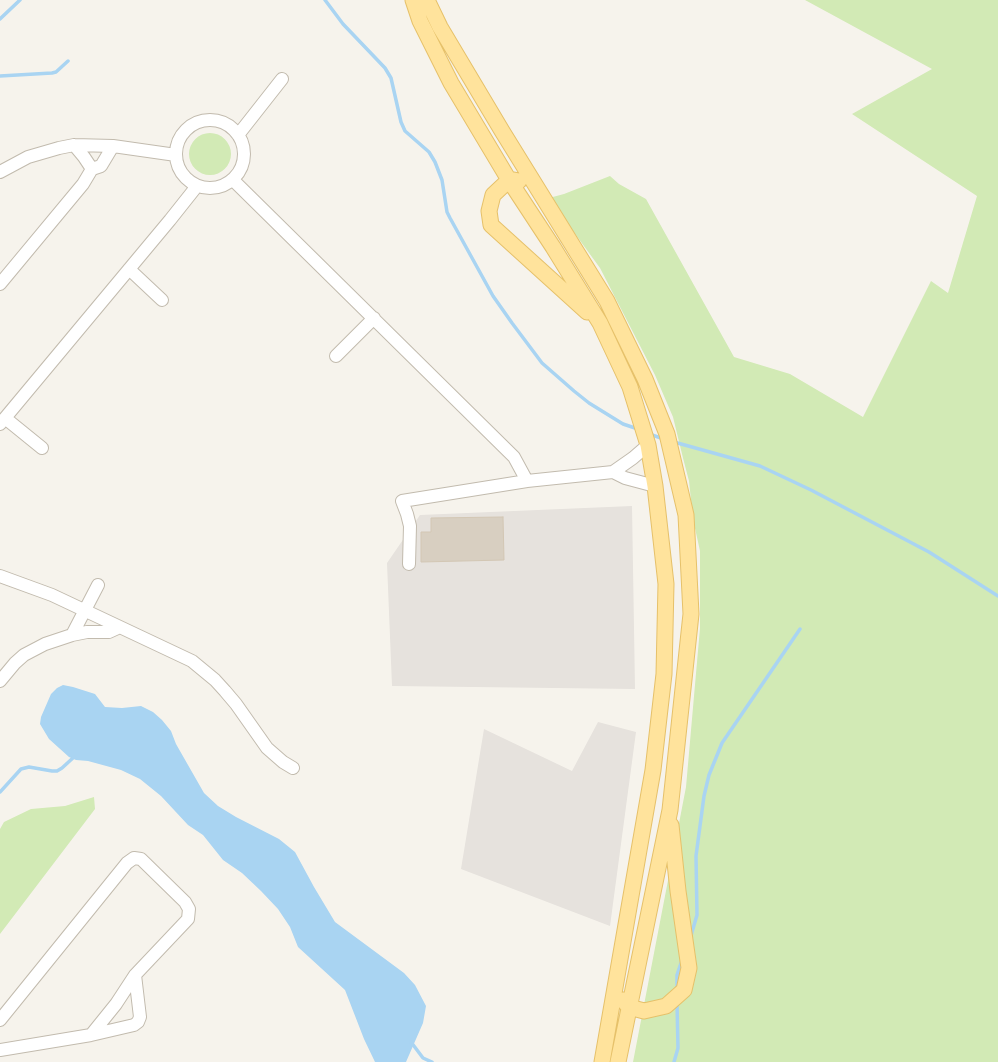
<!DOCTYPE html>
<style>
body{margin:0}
canvas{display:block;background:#f6f3ec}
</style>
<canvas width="998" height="1062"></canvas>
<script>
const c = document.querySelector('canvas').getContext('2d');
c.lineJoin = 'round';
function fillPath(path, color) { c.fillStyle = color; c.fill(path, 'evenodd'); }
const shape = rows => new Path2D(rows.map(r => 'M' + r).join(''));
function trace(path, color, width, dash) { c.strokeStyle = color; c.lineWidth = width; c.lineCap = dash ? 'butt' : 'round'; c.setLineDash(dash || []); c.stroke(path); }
const industrial = shape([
 [632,506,635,689,392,686,387,563,420,515],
 [598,722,636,732,610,926,461,869,484,729,572,771]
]);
const green = shape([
 [805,0,998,0,998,1062,633,1062,686,787,700,628,700,551,693,519,689,481,683,458,673,417,655,375,600,268,549,198,564,194,610,176,619,184,646,199,734,357,790,374,863,417,931,281,948,293,977,196,852,114,932,69],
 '189 154a21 21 0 1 1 42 0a21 21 0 1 1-42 0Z',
 [94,797,95,809,0,934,0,829,4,822,31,809,65,806]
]);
const water = shape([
 [63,685,73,687,95,694,105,707,122,708,141,706,153,712,162,720,171,731,176,744,204,793,218,806,236,817,279,839,295,852,314,887,335,922,404,973,415,985,426,1006,423,1023,406,1062,375,1062,364,1039,345,990,298,947,290,927,278,909,261,891,242,873,223,860,203,835,188,825,161,796,140,779,121,770,88,761,76,760,69,757,49,739,40,724,41,717,51,694,57,688]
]);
const stream = shape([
 [325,0,343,24,385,68,391,78,401,122,405,131,429,152,435,162,442,180,447,212,450,218,493,296,512,323,542,363,574,391,589,403,623,424,638,429],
 [0,19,20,0],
 [0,76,52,73,56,72,68,61],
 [649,434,664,439],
 [674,442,760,466,811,490,929,552,998,596],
 [0,792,21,769,29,767,52,771,57,771,62,768,74,757],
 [690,939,697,915,696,856,704,796,709,775,722,743,800,629],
 [677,991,677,975,682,960],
 [411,1042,423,1058,432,1062],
 [674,1062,678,1048,677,1003]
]);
const building = shape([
 [503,517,504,560,421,562,421,532,431,532,431,518,503,517]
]);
const minor = shape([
 '176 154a34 34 0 1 1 68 0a34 34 0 1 1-68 0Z',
 [238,135,282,79],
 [74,145,84,157,92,169],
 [0,172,28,157,59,148,74,145,113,146,176,155],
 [233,180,514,457,527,481],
 [129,269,162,300],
 [0,284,83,184,92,169,101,166,113,146],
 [336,356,374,318],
 [5,418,42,448],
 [0,424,170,220,197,186],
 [613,472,625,478,655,486],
 [409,564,410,526,407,514,402,501,527,481,613,472,633,458,648,445],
 [0,576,52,595,192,661,215,680,225,691,236,704,267,748,283,762,293,768],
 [72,635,98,585],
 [0,681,15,663,24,655,45,644,72,635,87,632,109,632,120,627],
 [0,1020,127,863,134,858,141,859,185,902,189,909,188,919,135,975,116,1004,91,1035],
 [0,1050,91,1035,134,1025,138,1022,140,1017,135,975]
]);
const major = shape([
 [413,0,420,21,451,83,509,180,553,247,600,323,630,387,648,445,655,486,666,584,664,674,653,770,602,1062],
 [427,0,440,27,502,131,607,301,645,379,667,434,686,515,691,614,670,810,618,1062],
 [519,181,514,180,509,180,493,195,489,211,491,225,587,312],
 [623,1000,629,1007,644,1011,666,1006,684,990,689,968,678,891,671,825]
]);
fillPath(industrial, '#e6e2dd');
fillPath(green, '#d2eab5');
fillPath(water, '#a9d4f2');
trace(stream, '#a9d4f2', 3.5);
fillPath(building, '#d8cfc1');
trace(building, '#d3c7b4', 1);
trace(minor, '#c2bbae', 14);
trace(major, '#e6c16a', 17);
trace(minor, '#fff', 12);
trace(major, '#ffe39c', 15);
</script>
